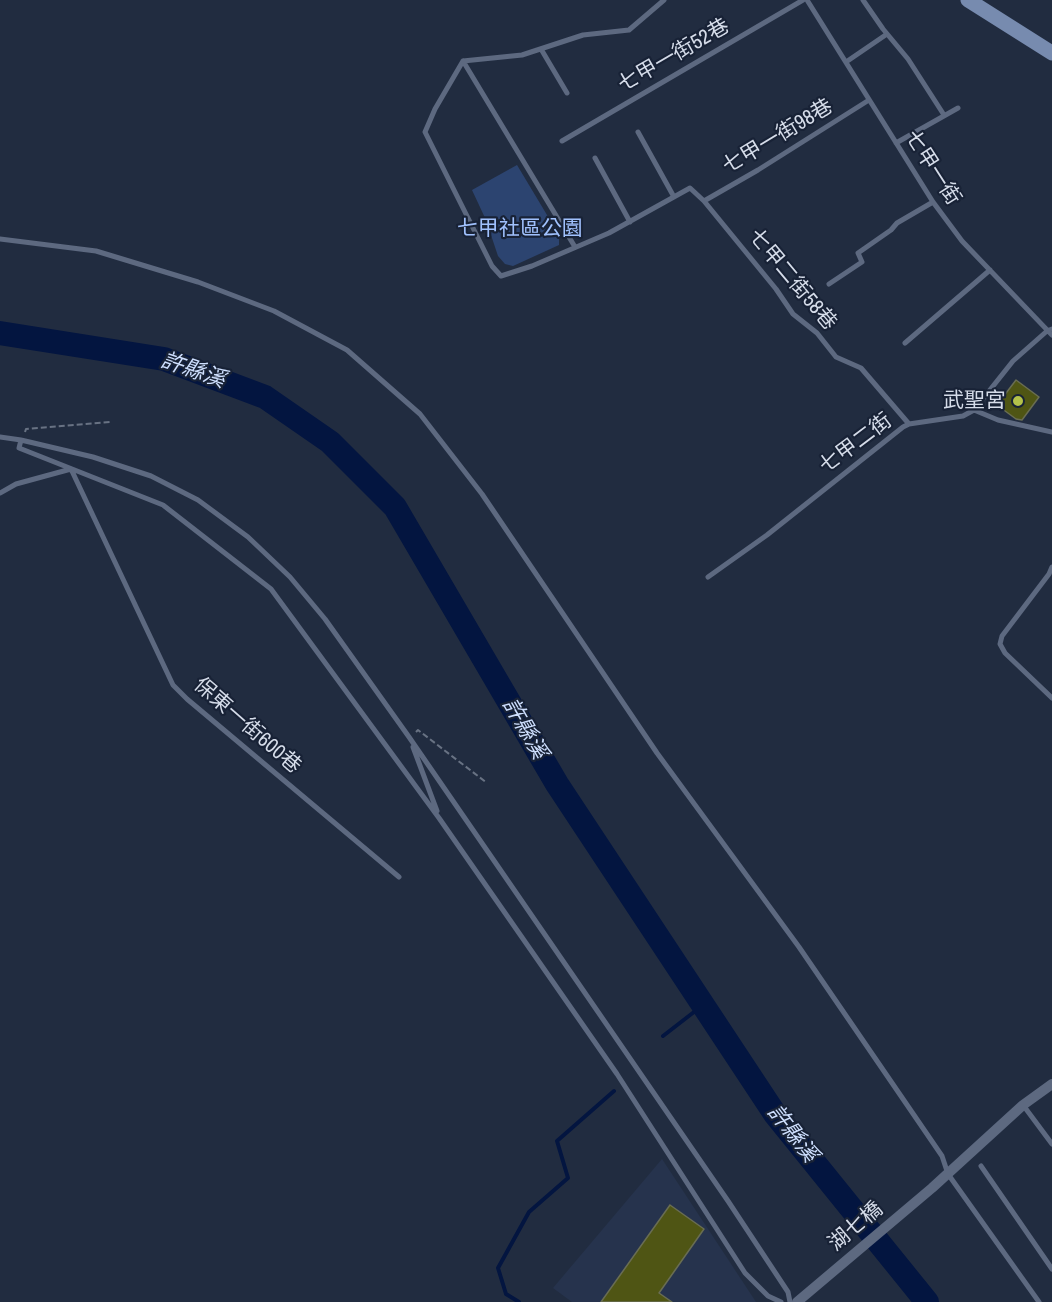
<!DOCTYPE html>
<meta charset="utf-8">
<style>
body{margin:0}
canvas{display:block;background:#212c40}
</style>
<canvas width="1052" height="1302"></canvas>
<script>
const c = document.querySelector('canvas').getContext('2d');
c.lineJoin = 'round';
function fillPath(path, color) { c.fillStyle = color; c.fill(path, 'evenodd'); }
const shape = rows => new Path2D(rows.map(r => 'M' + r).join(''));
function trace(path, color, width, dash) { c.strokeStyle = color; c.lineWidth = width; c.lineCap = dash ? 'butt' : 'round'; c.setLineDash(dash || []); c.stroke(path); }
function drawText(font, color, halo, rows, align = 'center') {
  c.font = font + ' "Archivo Narrow","Noto Sans TC",sans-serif'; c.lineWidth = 4.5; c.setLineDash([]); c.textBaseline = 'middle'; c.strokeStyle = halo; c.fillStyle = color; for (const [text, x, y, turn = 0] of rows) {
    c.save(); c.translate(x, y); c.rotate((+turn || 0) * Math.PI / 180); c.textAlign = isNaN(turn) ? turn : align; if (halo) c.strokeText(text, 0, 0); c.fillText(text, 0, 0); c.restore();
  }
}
const built = shape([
 [662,1159,756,1302,572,1302,553,1288]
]);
const green = shape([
 [517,165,559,235,559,245,513,266,505,264,498,256,486,220,472,190]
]);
const stream = shape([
 [663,1036,703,1005],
 [519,1302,506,1294,498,1268,529,1212,568,1178,557,1141,614,1091]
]);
const river = shape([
 [0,333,164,359,265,397,330,442,395,507,557,784,775,1114,927,1302]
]);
const building = shape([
 [1016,380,1039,397,1022,420,1016,419,997,405,1016,380],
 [670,1205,704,1229,659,1293,672,1302,601,1302,670,1205]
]);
const path = shape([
 [25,432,26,429,110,422],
 [416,732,418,730,487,783]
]);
const service = shape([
 [664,0,629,30,583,35,522,55,463,61,435,109,425,132,492,266,501,276,532,266,609,233,690,188,704,201,776,289,793,314,817,333,836,357,861,368,909,424],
 [807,0,933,202,962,241,1052,335],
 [863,0,883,29,908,59,944,115],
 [541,49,567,93],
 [463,61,575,247],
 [846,62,887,34],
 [638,132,674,197],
 [562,141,803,0],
 [896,143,958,108],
 [595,158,630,222],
 [704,201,758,170,869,100],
 [0,239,96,251,198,282,274,311,347,350,420,414,482,494,657,753,799,947,942,1156,948,1174,1039,1302],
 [829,284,862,262,858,253,891,230,897,223,933,202],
 [905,343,990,270],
 [974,410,998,420,1052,432],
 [0,437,21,440,93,457,151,476,198,500,248,537,290,577,325,619,409,737,728,1201,788,1292,790,1302],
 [21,440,19,448,163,505,271,589,439,818,617,1074,745,1273,768,1296,781,1302],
 [0,493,16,484,71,469,173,685,187,699,399,877],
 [1052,567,1049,574,1002,636,1000,644,1005,653,1052,698],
 [708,577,767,535,903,427,909,424,963,416,974,410,1013,361,1047,331,1052,329],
 [413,747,437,811],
 [1023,1105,1052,1144],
 [981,1166,1052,1269]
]);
const minor = shape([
 [797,1302,932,1188,1023,1105,1052,1084]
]);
const secondary = shape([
 [968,0,1052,53]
]);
const markers = [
 [1018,401,6,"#b4c24a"]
];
const streetNames = [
 ["七甲一街52巷",674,56,-30],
 ["七甲一街98巷",778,137,-31],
 ["七甲一街",932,168,57],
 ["七甲二街58巷",792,280,50],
 ["七甲二街",856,444,-37],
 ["保東一街600巷",247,726,41],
 ["湖七橋",856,1227,-40]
];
const parkNames = [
 ["七甲社區公園",520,229]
];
const poiNames = [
 ["武聖宮",1006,401]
];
const waterNames = [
 ["許縣溪",193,371,19],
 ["許縣溪",524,729,60],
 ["許縣溪",792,1134,52]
];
fillPath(built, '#26334d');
fillPath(green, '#2c4470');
trace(stream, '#031540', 4);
trace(river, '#031540', 24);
fillPath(building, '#4f5514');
trace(building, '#696d53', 1.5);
trace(path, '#687283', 2, [6, 3]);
trace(service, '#5d6980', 5);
trace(minor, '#5d6980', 10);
trace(secondary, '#778baf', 15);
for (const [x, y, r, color] of markers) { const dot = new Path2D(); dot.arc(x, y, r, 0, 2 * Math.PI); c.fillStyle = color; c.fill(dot); trace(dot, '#182236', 2); }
drawText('21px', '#d5dce9', '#182236', streetNames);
drawText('21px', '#a0c1fd', '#182236', parkNames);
drawText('21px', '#d5dce9', '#182236', poiNames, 'right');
drawText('italic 22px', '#cedffe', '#182236', waterNames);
</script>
